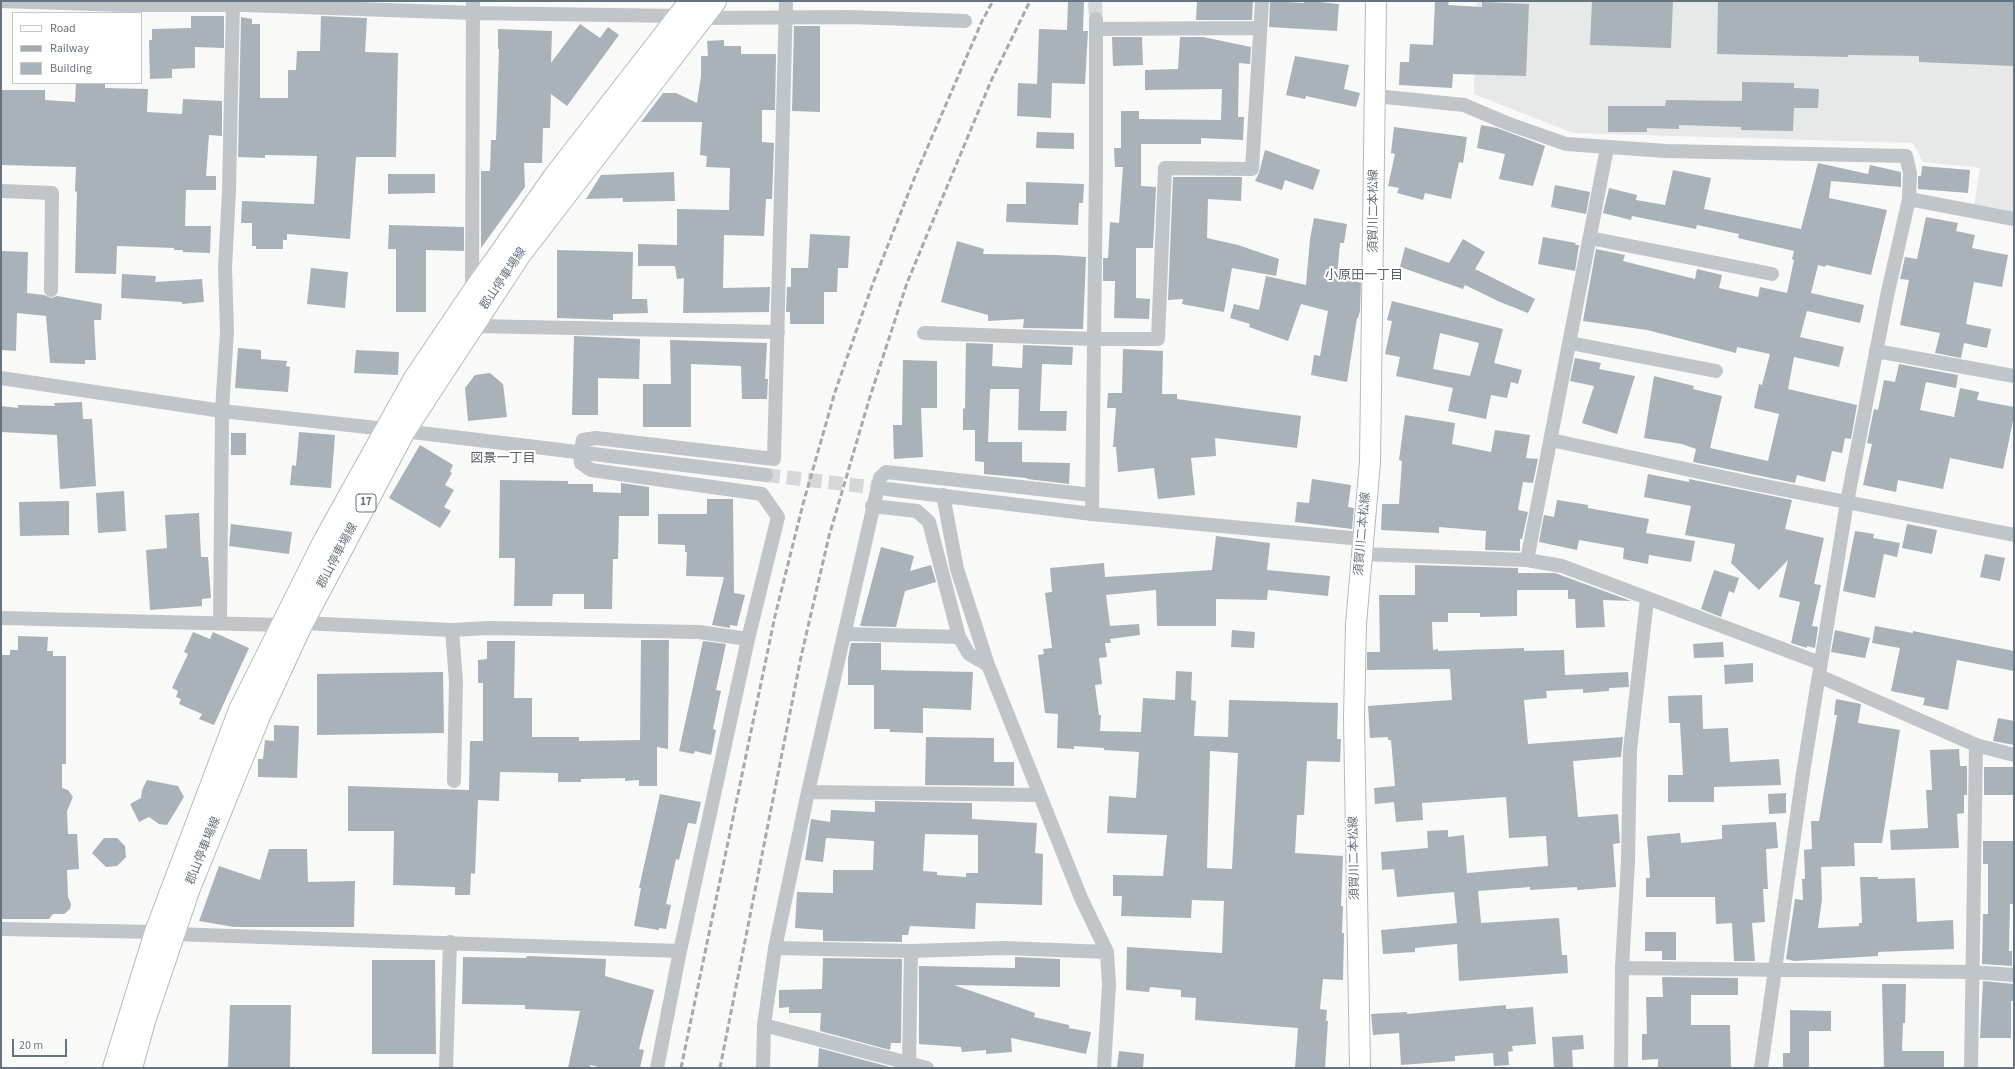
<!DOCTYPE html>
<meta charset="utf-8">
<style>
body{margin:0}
#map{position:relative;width:2015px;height:1069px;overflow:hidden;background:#f9f9f7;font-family:"Source Sans 3",sans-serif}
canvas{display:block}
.frame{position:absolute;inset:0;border:2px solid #657481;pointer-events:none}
.legend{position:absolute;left:12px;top:12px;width:130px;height:72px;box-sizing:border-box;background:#fff;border:1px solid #c1c7cd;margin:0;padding:5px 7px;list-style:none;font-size:12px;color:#657481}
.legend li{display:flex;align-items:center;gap:8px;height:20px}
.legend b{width:20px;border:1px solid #c1c7cd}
.scale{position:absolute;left:12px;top:1039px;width:55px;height:18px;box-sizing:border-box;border:2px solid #657481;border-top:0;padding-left:5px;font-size:12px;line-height:14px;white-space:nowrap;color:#657481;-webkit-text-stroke:3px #fff;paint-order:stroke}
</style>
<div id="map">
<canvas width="2015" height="1069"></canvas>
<div class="frame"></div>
<ul class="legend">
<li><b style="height:5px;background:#fff"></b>Road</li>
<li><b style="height:5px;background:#a4aab0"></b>Railway</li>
<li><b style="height:11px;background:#a9b2b8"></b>Building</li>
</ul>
<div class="scale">20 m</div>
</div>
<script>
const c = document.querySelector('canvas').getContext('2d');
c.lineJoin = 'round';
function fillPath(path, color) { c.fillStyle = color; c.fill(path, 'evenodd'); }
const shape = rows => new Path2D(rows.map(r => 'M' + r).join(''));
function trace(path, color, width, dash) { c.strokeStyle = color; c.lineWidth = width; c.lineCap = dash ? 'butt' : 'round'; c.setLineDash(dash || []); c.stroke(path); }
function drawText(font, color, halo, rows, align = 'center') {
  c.font = font + ' "Source Sans 3","Noto Sans JP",sans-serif'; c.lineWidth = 4; c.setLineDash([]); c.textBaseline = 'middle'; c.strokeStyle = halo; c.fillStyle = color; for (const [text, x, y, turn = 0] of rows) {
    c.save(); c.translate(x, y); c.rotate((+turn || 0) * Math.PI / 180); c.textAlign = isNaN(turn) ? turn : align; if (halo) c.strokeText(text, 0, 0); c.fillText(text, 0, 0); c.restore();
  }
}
const built = shape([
 [1477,1,2014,1,2014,214,1974,206,1980,168,1923,162,1913,143,1573,133,1474,94]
]);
const building = shape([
 [1068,1,1084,1,1083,31,1088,31,1085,84,1052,83,1051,118,1017,116,1018,83,1037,84,1039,29,1067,30],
 [1197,1,1253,1,1252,20,1196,20],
 [1270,1,1304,3,1304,1,1309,1,1339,4,1337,31,1269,27],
 [1435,1,1449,1,1448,5,1482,7,1482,2,1529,4,1526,76,1453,74,1452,88,1399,85,1400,62,1409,62,1410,44,1433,45],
 [1592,1,1673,1,1671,48,1590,45],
 [1718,1,2014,1,2014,66,1919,62,1919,56,1848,55,1848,57,1717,54],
 [191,16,224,16,224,48,195,47,195,68,172,69,172,78,150,79,149,40,152,40,152,29,191,28],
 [321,16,367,18,365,52,398,53,396,157,356,157,350,239,287,234,287,240,283,240,283,249,256,249,256,246,252,246,252,223,241,223,242,201,314,204,317,156,265,155,265,158,238,157,241,17,252,19,252,24,260,24,260,98,288,98,288,70,296,70,297,51,320,51],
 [580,24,600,38,608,27,619,35,567,106,551,94,550,128,543,128,542,163,524,163,525,187,481,248,481,171,490,171,491,140,496,140,499,49,498,49,498,29,552,31,551,63],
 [794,26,820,26,820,112,792,111],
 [1112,37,1142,37,1143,65,1113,66],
 [1180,37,1203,37,1251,47,1250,64,1239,63,1238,117,1244,117,1243,140,1201,138,1201,144,1141,144,1141,186,1156,187,1153,248,1136,248,1136,298,1150,299,1149,319,1114,318,1115,281,1103,281,1103,258,1108,258,1110,222,1119,223,1123,167,1115,167,1114,148,1121,148,1121,111,1139,111,1139,119,1221,120,1222,89,1145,90,1145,70,1178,69],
 [724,40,724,46,741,46,741,54,776,54,775,110,762,110,762,142,774,143,772,199,766,199,764,236,724,235,723,288,770,287,769,312,683,313,684,278,677,279,675,266,638,266,638,244,677,245,677,209,729,210,730,168,706,167,707,156,700,155,702,122,641,122,663,93,676,93,697,103,701,76,701,56,708,56,707,41],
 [1295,56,1349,65,1344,89,1360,93,1356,107,1306,96,1305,99,1286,95],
 [1742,82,1794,83,1794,88,1819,89,1818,108,1794,108,1793,131,1741,130,1741,127,1679,125,1679,129,1647,128,1647,132,1608,132,1608,106,1665,106,1666,100,1742,101],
 [76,83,105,83,105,88,148,89,147,112,182,114,183,99,222,101,222,136,209,135,206,176,216,176,216,190,186,190,185,226,211,226,210,253,183,252,183,250,174,250,174,248,117,246,116,274,75,273,77,192,75,191,76,167,1,165,1,90,45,90,45,100,75,102],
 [1481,125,1497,128,1545,146,1533,186,1499,179,1505,154,1477,148],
 [1394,127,1467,137,1463,163,1459,162,1451,199,1425,193,1423,200,1397,193,1399,188,1388,186,1395,154,1391,153],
 [1037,132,1074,133,1074,149,1036,148],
 [1265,150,1320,170,1313,190,1285,180,1282,190,1255,181,1259,173],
 [1818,163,1868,174,1870,165,1901,172,1901,187,1831,181,1829,198,1887,210,1871,275,1826,265,1825,267,1818,265,1811,293,1864,305,1860,323,1807,311,1800,337,1844,347,1839,367,1794,357,1788,389,1857,405,1851,439,1845,438,1842,453,1832,451,1825,482,1797,475,1795,483,1693,462,1696,449,1682,444,1644,438,1654,376,1694,386,1693,389,1722,396,1710,448,1768,461,1779,414,1754,408,1759,384,1762,385,1770,354,1737,347,1736,353,1647,330,1583,321,1596,249,1625,255,1623,261,1695,279,1697,269,1722,275,1719,288,1758,297,1760,287,1787,293,1794,260,1792,259,1794,251,1738,238,1739,234,1697,225,1696,229,1632,216,1631,220,1603,213,1609,188,1637,195,1636,200,1665,205,1673,170,1711,178,1704,209,1801,229],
 [1922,166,1970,170,1968,193,1918,189,1918,176,1921,176],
 [674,172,675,201,623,202,623,198,586,199,601,175],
 [388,174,435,174,435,193,388,194],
 [1173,177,1242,177,1241,201,1208,199,1207,238,1238,245,1279,259,1276,276,1232,268,1224,312,1182,304,1183,299,1168,300],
 [1026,182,1084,184,1083,203,1079,203,1078,225,1006,222,1007,204,1026,204],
 [1555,185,1590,192,1586,214,1551,207],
 [1926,217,1958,223,1956,231,1975,235,1972,248,2008,255,2002,287,1974,282,1966,324,1991,329,1987,348,1964,343,1961,358,1935,353,1940,333,1900,325,1909,280,1900,279,1905,257,1917,259],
 [1314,218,1347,224,1344,243,1340,243,1337,276,1361,283,1360,311,1358,318,1357,318,1347,382,1311,375,1314,355,1320,356,1328,311,1301,304,1288,341,1249,327,1250,324,1230,318,1234,304,1259,310,1266,276,1306,285,1310,239],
 [389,225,464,227,464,251,426,250,426,312,396,312,396,249,388,249],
 [810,234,850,236,848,268,838,268,837,292,824,292,824,324,790,324,790,312,786,312,787,287,791,287,791,268,808,268],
 [1543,237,1576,243,1575,245,1579,245,1575,271,1538,264],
 [1463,239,1485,252,1475,269,1535,299,1528,313,1500,302,1465,285,1463,289,1400,267,1405,247,1449,263],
 [957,241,984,249,983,254,1057,255,1086,257,1083,329,1023,328,1024,319,988,321,988,315,941,302],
 [557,250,633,252,632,299,647,299,648,313,613,314,613,320,557,318],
 [1,251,28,252,27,293,44,295,51,298,57,296,102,304,101,320,94,320,96,360,85,360,85,364,50,363,46,316,17,313,16,351,1,350],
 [311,268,348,272,345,308,307,304],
 [122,274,156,276,155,282,202,279,204,302,182,304,182,302,121,298],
 [1392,301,1503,329,1494,363,1522,370,1518,384,1511,382,1507,398,1491,395,1486,419,1448,411,1453,388,1396,376,1400,357,1385,354,1392,321,1387,320],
 [1440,333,1479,343,1470,376,1433,369],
 [574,336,640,339,639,379,598,378,598,415,572,415],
 [670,340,767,343,765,379,768,379,767,399,742,399,741,366,691,364,691,427,643,427,643,384,671,384],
 [966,343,993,344,992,366,1022,368,1023,345,1073,347,1072,365,1042,364,1040,411,1067,411,1066,431,1018,430,1019,389,990,389,988,442,1022,442,1022,462,1070,463,1069,484,1027,479,1027,478,984,474,984,462,975,461,975,430,963,430,963,408,965,409],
 [238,348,261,350,261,359,287,361,286,366,290,367,288,392,235,388],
 [1123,349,1163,351,1162,394,1177,394,1177,399,1301,416,1297,448,1215,438,1216,456,1191,458,1195,495,1158,499,1154,468,1118,472,1116,447,1113,447,1116,408,1107,408,1108,393,1122,393],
 [356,350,399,352,398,375,354,373],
 [1575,358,1601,363,1599,369,1635,376,1617,434,1582,423,1594,386,1570,381],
 [903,360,937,361,937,408,921,408,923,457,894,459,893,425,902,425],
 [1899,364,1958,375,1956,388,1926,382,1920,410,1954,417,1960,388,1979,392,1977,400,2014,407,2014,416,2003,469,1950,458,1943,489,1898,480,1896,492,1863,485,1872,444,1867,443,1874,409,1878,410,1884,380,1895,382],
 [490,373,503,384,507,417,468,421,465,388,475,375],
 [82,402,83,419,92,419,96,486,60,489,57,435,1,432,1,406,18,408,18,405,55,406,54,403],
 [1405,415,1455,423,1452,444,1491,452,1495,430,1530,435,1526,458,1538,459,1533,483,1523,482,1518,510,1528,512,1522,539,1520,539,1520,551,1485,550,1486,531,1439,527,1439,533,1381,530,1382,504,1399,504,1402,461,1399,460],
 [299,432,335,435,331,488,290,485,292,465,296,466],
 [231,433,246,433,246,455,231,455],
 [420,445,453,465,450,472,452,473,445,485,454,490,444,507,451,511,440,528,389,498],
 [1648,474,1689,482,1689,479,1792,500,1785,529,1824,538,1814,584,1821,585,1812,626,1818,627,1815,648,1807,646,1807,648,1791,643,1800,602,1779,597,1788,560,1759,590,1731,563,1735,544,1685,535,1691,506,1644,497],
 [1312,479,1351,485,1348,507,1354,508,1352,529,1295,522,1297,502,1309,503],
 [500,480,568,481,568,484,593,484,593,492,621,493,621,483,649,487,649,516,619,516,618,559,613,559,612,609,584,609,584,594,553,594,552,606,514,606,515,558,499,558],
 [124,491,126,531,98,533,96,493],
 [707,499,733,499,734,593,745,595,737,626,730,625,730,628,712,625,724,577,686,576,687,552,685,552,685,545,658,544,658,514,707,514],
 [1557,500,1588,505,1588,508,1649,519,1646,533,1695,541,1691,562,1649,555,1648,564,1623,559,1624,548,1579,540,1577,550,1539,542,1544,515,1554,517],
 [69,501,69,535,20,536,19,502],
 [199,513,201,557,208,557,211,598,202,599,202,606,150,610,146,550,167,548,165,515],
 [231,524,292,532,289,554,229,546],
 [1907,524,1937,530,1932,554,1902,548],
 [1855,531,1874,534,1873,538,1900,543,1897,557,1884,554,1875,598,1843,591],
 [1216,536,1270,543,1267,570,1330,576,1328,596,1268,590,1267,600,1216,599,1216,626,1157,626,1156,590,1106,595,1110,626,1139,624,1140,635,1110,639,1111,643,1105,643,1107,657,1099,658,1102,684,1095,685,1099,715,1101,715,1100,731,1141,732,1143,698,1175,700,1176,671,1192,672,1191,700,1196,701,1194,736,1228,737,1229,700,1338,703,1337,739,1341,739,1340,762,1307,761,1304,815,1297,815,1295,853,1343,856,1341,906,1343,906,1342,933,1344,933,1343,980,1323,979,1320,1009,1327,1010,1326,1021,1328,1021,1325,1068,1295,1068,1298,1028,1195,1020,1196,998,1181,997,1181,990,1150,987,1149,992,1126,990,1127,947,1222,953,1224,901,1192,900,1191,918,1121,916,1122,896,1113,896,1113,875,1163,876,1167,835,1107,833,1109,796,1136,798,1139,752,1104,750,1104,748,1074,746,1074,749,1057,748,1058,714,1045,713,1038,655,1044,654,1043,649,1052,648,1045,593,1052,592,1050,568,1104,563,1105,577,1212,570],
 [1210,751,1238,753,1232,869,1207,868],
 [881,547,914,556,910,571,931,565,936,582,905,591,896,627,860,626],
 [1985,554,2005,558,2000,581,1980,577],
 [1415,565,1518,568,1518,573,1555,573,1631,601,1603,600,1605,627,1576,628,1575,599,1568,599,1568,590,1517,590,1517,616,1480,617,1480,613,1448,613,1448,622,1432,622,1433,650,1438,649,1438,651,1524,648,1524,651,1564,650,1565,675,1628,672,1629,687,1609,688,1609,691,1583,693,1583,689,1546,691,1547,698,1524,700,1528,744,1623,737,1621,757,1573,761,1578,817,1618,814,1620,843,1613,844,1616,887,1577,890,1577,887,1530,890,1530,887,1478,891,1481,923,1559,918,1562,955,1567,955,1568,973,1459,981,1457,944,1415,948,1415,952,1383,954,1381,930,1457,923,1454,892,1397,897,1394,869,1382,870,1381,852,1428,848,1427,831,1448,830,1448,837,1464,835,1467,873,1548,866,1546,836,1509,838,1506,797,1422,803,1423,820,1396,822,1394,802,1375,804,1374,788,1395,786,1391,740,1388,740,1388,737,1370,738,1368,706,1452,700,1450,669,1367,670,1367,652,1380,652,1379,595,1415,595],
 [1714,570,1739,578,1734,593,1729,591,1721,617,1701,609],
 [1875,626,1913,633,1913,631,2014,651,2014,671,1957,660,1948,710,1923,705,1925,698,1891,691,1900,648,1872,643],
 [1232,630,1255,632,1254,648,1231,647],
 [1835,630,1870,638,1865,658,1831,652],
 [193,632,210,639,213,632,249,648,214,725,199,719,202,714,179,704,181,699,176,697,178,691,172,688,188,654,184,652],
 [18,636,48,637,47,651,53,651,53,656,66,656,66,764,62,764,62,788,68,790,73,797,67,811,68,834,77,834,79,869,67,870,68,897,71,904,70,909,64,914,53,914,49,919,1,919,1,655,10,655,10,650,18,650],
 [641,640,669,640,668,749,657,747,657,786,639,786,639,780,625,781,625,778,581,779,581,782,558,782,558,773,500,772,499,801,478,800,475,874,471,873,470,895,455,895,455,887,393,885,394,831,348,831,348,786,469,790,470,741,483,741,483,683,478,683,478,660,487,659,487,641,515,641,514,698,532,698,532,737,579,737,579,741,640,740],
 [703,641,726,644,716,690,721,691,713,729,716,730,711,755,695,751,694,754,679,751],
 [1723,642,1724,657,1694,658,1693,644],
 [851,643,881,643,881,670,973,672,971,710,923,708,923,733,890,732,890,729,874,729,874,685,848,685,848,658],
 [1753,663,1753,682,1725,684,1724,665],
 [443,672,444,733,317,735,317,674],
 [1702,695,1703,729,1728,728,1730,762,1779,759,1781,785,1714,787,1714,802,1668,802,1668,775,1683,775,1680,723,1669,723,1668,696],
 [1836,699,1861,704,1858,723,1900,730,1882,843,1854,843,1855,866,1821,867,1822,899,1818,928,1859,926,1859,923,1862,923,1860,877,1878,877,1878,879,1915,878,1917,922,1953,920,1954,949,1878,952,1878,956,1794,961,1786,959,1795,899,1803,900,1802,879,1805,879,1804,850,1812,849,1811,821,1819,821,1837,715,1834,715],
 [1998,718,2014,721,2014,745,1993,741],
 [274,725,299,726,297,778,258,777,258,759,263,759,265,740,274,741],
 [926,737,994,738,994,762,1014,762,1014,786,925,785],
 [1959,749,1960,766,1967,766,1967,795,1964,795,1964,813,1957,814,1959,848,1891,850,1890,830,1928,828,1926,790,1932,790,1930,750],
 [1984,767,2014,767,2014,795,1984,795],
 [147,780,178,786,184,797,167,825,159,824,149,817,139,822,130,804,141,798,142,790],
 [1786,793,1786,813,1769,814,1768,794],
 [660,794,701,802,696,824,688,823,679,860,676,859,666,904,671,905,666,929,659,928,659,930,634,926,641,888,639,888],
 [875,801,972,803,972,819,1037,823,1035,853,1043,854,1042,905,976,903,975,929,910,926,908,935,902,935,902,942,823,941,823,930,795,928,797,892,833,893,833,870,873,870,874,841,826,838,823,862,805,860,811,819,830,822,831,810,875,812],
 [925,834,978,835,978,873,966,873,966,877,937,875,937,872,923,871],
 [1776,822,1778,848,1766,849,1768,889,1763,889,1765,922,1752,923,1755,961,1734,961,1732,923,1716,924,1715,897,1646,897,1646,878,1650,878,1647,836,1680,833,1681,843,1722,839,1722,825],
 [104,838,117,838,125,846,126,857,117,866,106,867,92,853],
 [1983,841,2014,841,2014,904,2010,904,2009,951,2012,951,2012,966,1982,964,1983,914,1988,914,1988,864,1983,864],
 [269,849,307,849,308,882,355,881,354,927,234,927,199,921,219,866,260,880],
 [1645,932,1676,932,1676,960,1662,960,1662,951,1645,951],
 [527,956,606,959,605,976,654,990,639,1049,644,1050,640,1068,603,1068,590,1065,590,1068,568,1068,580,1011,525,1009,525,1005,462,1004,463,957,526,958],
 [1015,957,1060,959,1060,987,954,985,1035,1013,1034,1017,1069,1025,1069,1028,1091,1032,1086,1054,1011,1038,1012,1052,986,1054,986,1050,962,1052,961,1047,919,1044,919,966,1015,968],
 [823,958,902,959,901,1043,891,1043,890,1050,820,1031,821,1013,789,1013,789,1007,779,1008,779,990,822,989],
 [372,960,435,960,436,1054,372,1054],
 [1662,977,1738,978,1738,995,1691,995,1691,1025,1730,1025,1731,1067,1658,1068,1658,1059,1642,1060,1642,1034,1647,1034,1646,997,1663,997],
 [1983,981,2014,984,2014,1001,2011,1001,2011,1038,1980,1038],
 [1882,984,1906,984,1905,1023,1903,1023,1902,1051,1944,1051,1944,1068,1884,1068],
 [230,1005,291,1005,290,1068,228,1068],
 [1506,1005,1506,1009,1533,1007,1536,1044,1512,1046,1513,1051,1508,1052,1509,1065,1494,1066,1493,1053,1455,1056,1455,1061,1401,1065,1399,1033,1373,1035,1371,1014,1407,1012,1407,1014],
 [1790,1010,1831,1011,1831,1031,1809,1031,1809,1068,1783,1068,1783,1053,1790,1053],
 [1583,1035,1584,1049,1572,1050,1573,1068,1554,1068,1552,1037],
 [819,1048,890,1067,890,1068,818,1068],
 [1119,1051,1144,1054,1143,1068,1117,1067]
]);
const minorTunnel = shape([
 [1095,1,1096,19],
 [766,475,887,489]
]);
const minor = shape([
 [1,1,124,5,245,5,473,13,679,16],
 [702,18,849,17,965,21],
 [1096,29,1260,28],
 [1376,96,1464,105,1509,124,1566,144,1666,151,1906,156,1910,173,1909,199,1887,296,1847,502,1803,773,1761,1068],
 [1,191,52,193,51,290],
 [1909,199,2014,219],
 [1590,238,1772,274],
 [472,293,473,1],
 [472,326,778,332],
 [924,333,1095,339,1158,339,1165,168,1252,169,1262,1],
 [1570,343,1716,371],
 [1876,351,2014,376],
 [1,378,222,411,404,431,766,475],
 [1551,440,1755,484,2014,535],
 [887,489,1092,514,1362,539],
 [943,495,957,569,988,665,1081,898,1107,952,1109,985,1104,1068],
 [872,506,917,511,929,522,959,637,969,654,988,665],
 [1092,514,1096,169,1096,19],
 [1361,554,1527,560,1562,566,1820,663],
 [1527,560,1607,148],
 [1,618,282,625],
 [220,622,222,411,227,331,225,268,229,191,233,1],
 [302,623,452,630,489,628,699,632,748,639],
 [452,630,456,681,454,781],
 [844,634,959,637],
 [1819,676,1976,745,2014,755],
 [808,792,1039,795],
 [1,929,156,932],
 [173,934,680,951],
 [775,948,911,951,1004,948,1107,952],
 [1622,968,1972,972,2014,975],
 [764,1025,927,1068],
 [909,1064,911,951],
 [446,1068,450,942],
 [657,1068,680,951,748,639,778,517,762,494,591,470,581,463,580,454,583,440,596,438,774,459,786,1],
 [763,1068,764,1025,775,948,808,792,880,478,886,472,1092,495],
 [1621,1068,1622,968,1628,861,1630,750,1647,599],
 [1971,1068,1976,745]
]);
const secondary = shape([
 [1360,1068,1354,718,1356,624,1370,462,1376,1]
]);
const primary = shape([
 [114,1068,156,932,240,710,325,540,414,380,472,294,555,176,691,1],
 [131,1068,144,1021,189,888,259,716,302,623,404,431,520,254,715,1]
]);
const rail = shape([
 [681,1068,775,616,803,504,835,392,873,283,916,174,982,21,993,1],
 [720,1068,801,657,829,536,869,400,907,283,991,81,1030,1]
]);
const shields = [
 [366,503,20]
];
const shieldNames = [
 ["17",366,503]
];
const streetNames = [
 ["須賀川二本松線",1374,211,-90],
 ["郡山停車場線",504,279,-56],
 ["須賀川二本松線",1363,534,-85],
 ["郡山停車場線",338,556,-62],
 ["郡山停車場線",204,851,-68],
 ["須賀川二本松線",1355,858,-91]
];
const neighbourhoodNames = [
 ["小原田一丁目",1364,276],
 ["図景一丁目",503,459]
];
fillPath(built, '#e7e8e8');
fillPath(building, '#a9b2b8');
trace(minorTunnel, '#d4d8da', 14, [14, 7]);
trace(secondary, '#b5babf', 22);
trace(primary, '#b4b9bd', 24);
trace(minor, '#c0c5c9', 14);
trace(secondary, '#fff', 20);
trace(primary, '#fff', 22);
trace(rail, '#a4aab0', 3, [6, 3]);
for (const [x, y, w] of shields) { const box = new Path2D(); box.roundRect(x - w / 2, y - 9, w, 18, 3); c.fillStyle = '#fff'; c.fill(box); trace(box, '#657481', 1); }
drawText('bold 11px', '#657481', null, shieldNames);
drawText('12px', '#657481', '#fff', streetNames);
drawText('13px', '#57626c', '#fff', neighbourhoodNames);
</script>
